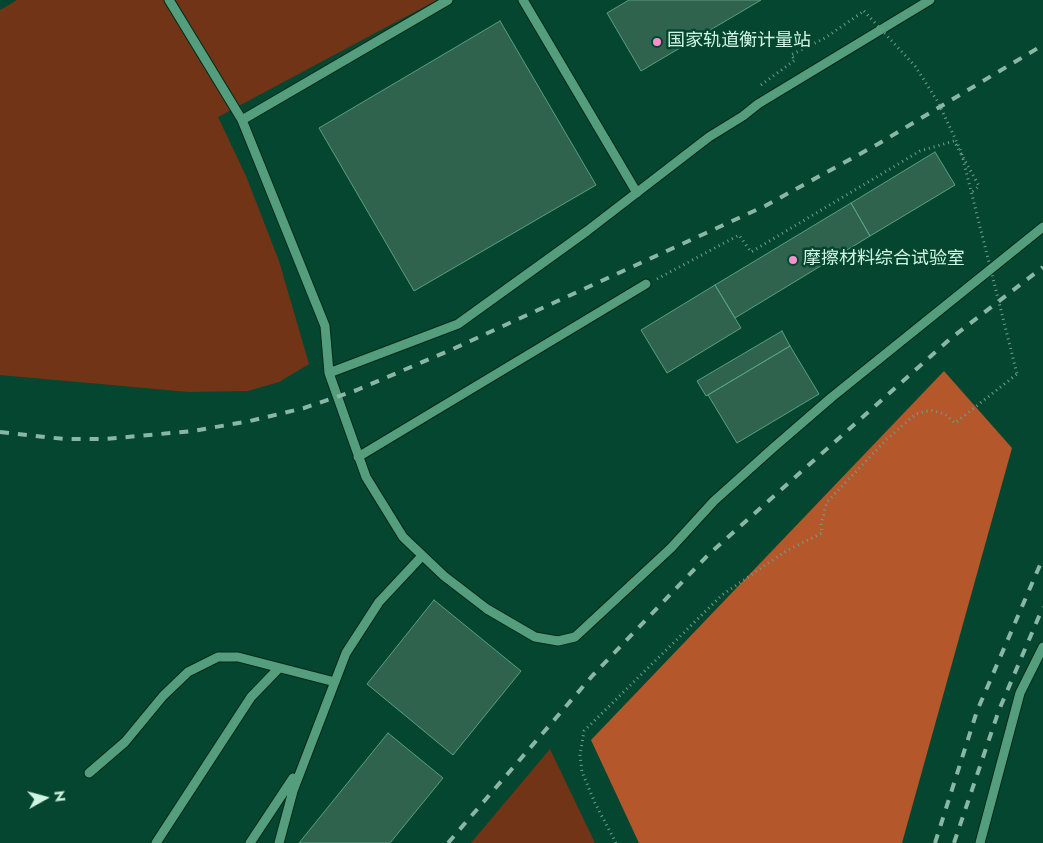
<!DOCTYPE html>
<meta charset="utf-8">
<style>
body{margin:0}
#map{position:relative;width:1043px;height:843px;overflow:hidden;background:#054630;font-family:Jost,sans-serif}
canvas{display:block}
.north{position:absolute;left:20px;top:773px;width:50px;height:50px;-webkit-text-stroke:4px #054630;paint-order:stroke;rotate:83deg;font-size:14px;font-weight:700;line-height:20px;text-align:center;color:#d1f5e3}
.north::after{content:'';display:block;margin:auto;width:18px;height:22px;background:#d1f5e3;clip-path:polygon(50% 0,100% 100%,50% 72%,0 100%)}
</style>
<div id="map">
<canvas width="1043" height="843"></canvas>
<div class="north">N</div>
</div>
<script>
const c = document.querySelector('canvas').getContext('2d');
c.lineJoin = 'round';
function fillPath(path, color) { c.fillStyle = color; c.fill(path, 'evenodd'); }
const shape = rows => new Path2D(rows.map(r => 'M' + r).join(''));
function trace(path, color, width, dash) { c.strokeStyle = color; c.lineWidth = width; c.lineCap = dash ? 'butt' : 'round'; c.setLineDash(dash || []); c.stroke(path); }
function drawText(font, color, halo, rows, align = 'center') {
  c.font = font + ' Jost,"Noto Sans SC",sans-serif'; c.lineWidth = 5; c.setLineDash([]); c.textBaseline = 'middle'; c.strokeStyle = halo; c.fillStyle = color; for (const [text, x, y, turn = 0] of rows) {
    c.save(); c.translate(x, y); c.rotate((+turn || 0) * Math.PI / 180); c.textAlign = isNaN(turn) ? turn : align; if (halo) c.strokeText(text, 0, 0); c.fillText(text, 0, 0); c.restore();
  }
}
const green = shape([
 [17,0,437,0,218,117,246,176,279,261,309,364,279,382,248,391,189,392,0,375,0,10],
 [550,749,595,843,471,843]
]);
const forest = shape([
 [944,371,1012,448,902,843,639,843,591,740]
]);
const building = shape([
 [629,0,761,0,641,71,607,13,629,0],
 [500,21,596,185,414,291,319,128,500,21],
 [935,152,955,185,870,236,851,203,935,152],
 [851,203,870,236,735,318,715,285,851,203],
 [715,285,741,328,667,373,641,330,715,285],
 [782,331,790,346,706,396,697,381,782,331],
 [790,346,819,394,737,443,708,395,790,346],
 [434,600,521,671,453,755,367,684,434,600],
 [388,733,443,778,390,843,299,843,388,733]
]);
const path = shape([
 [761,85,795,60,791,55,825,38,864,11],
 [657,279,739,235,751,252,920,151,954,141,979,186,972,192],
 [616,843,595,803,582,772,580,755,584,731,722,595,786,551,822,533,821,524,827,502,887,439,916,414,931,410,945,414,955,423,1017,374]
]);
const service = shape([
 [169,0,242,120,325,326,329,373,366,477,403,537,444,576,487,609,535,637,558,641,575,637,671,548,714,501,773,448,832,397,1043,227],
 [523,0,637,193],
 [242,120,448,0],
 [329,373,458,324,587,231,709,137,743,116,758,104,930,0],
 [358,457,646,284],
 [89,773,125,742,163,696,188,672,218,657,238,657,335,682],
 [156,843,251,697,279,668],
 [250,843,293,778],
 [279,843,293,791,346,653,379,602,422,556],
 [980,843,1020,693,1043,647]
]);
const rail = shape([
 [0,432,64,439,105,439,193,431,250,421,304,408,357,390,453,349,765,206,878,144,1043,45],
 [448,843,593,675,708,555,950,339,1043,267],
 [935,843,977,711,1043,558],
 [954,843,999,710,1043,607]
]);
const pathBridge = shape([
 [864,11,915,66,938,102,961,151,1017,374]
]);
const markers = [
 [657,42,5,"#f790cf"],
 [793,260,5,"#f790cf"]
];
const poiNames = [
 ["国家轨道衡计量站",667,42],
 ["摩擦材料综合试验室",803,260]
];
fillPath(green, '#723416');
fillPath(forest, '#b4572b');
fillPath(building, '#30634d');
trace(building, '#56a180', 1);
trace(service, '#00291a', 11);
trace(path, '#6ea08d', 3, [1, 4]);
trace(service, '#549e7e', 9);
trace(rail, '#89b7a4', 4, [9, 9]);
trace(pathBridge, '#6ea08d', 3, [1, 4]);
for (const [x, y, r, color] of markers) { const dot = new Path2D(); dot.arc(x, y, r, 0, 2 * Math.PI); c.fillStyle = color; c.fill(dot); trace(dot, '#054630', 2); }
drawText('18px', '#d1f5e3', '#054630', poiNames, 'left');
</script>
